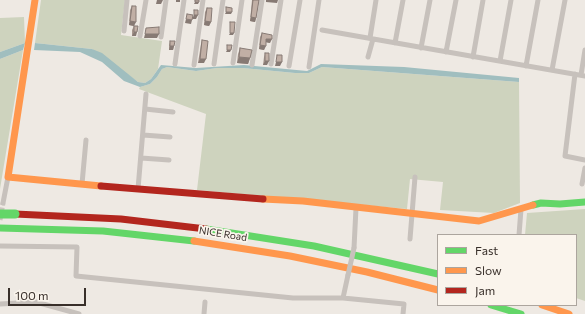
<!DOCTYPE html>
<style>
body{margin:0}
#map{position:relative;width:585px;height:314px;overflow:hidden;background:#eee9e3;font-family:Commissioner,sans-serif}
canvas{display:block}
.legend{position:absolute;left:437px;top:234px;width:140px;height:72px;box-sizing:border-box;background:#faf4ec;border:1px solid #aca59e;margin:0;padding:5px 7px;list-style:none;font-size:12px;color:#382f2a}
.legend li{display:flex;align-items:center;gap:8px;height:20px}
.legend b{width:20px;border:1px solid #aca59e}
.scale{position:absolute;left:8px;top:288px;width:78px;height:18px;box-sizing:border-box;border:2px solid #382f2a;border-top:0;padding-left:5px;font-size:12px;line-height:14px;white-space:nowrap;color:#382f2a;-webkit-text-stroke:3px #faf4ec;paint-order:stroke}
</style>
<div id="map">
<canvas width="585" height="314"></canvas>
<ul class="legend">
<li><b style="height:5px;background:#63d668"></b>Fast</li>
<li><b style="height:5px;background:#ff974d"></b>Slow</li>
<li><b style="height:5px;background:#b3261e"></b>Jam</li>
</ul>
<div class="scale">100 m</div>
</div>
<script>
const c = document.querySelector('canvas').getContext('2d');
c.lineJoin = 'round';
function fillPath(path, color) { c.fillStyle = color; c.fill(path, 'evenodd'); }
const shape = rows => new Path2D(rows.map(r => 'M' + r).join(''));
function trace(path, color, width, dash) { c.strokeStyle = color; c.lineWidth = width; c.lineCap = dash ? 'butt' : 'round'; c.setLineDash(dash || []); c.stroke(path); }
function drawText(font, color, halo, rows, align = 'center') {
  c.font = font + ' Commissioner,sans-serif'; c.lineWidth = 3.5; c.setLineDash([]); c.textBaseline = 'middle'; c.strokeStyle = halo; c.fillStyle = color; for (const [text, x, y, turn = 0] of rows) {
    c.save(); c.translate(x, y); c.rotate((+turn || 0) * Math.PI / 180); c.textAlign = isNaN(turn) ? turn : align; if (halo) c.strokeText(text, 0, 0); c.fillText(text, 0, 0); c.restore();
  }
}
const green = shape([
 [41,0,125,0,121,35,162,41,158,69,151,79,145,83,138,82,92,49,35,43],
 [24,17,25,43,0,52,0,18],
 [23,50,0,189,0,59],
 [167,67,196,71,217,68,243,68,295,73,309,73,322,67,519,82,520,203,494,213,440,210,443,182,410,179,407,209,197,190,206,114,139,89,140,87,150,84,157,77,162,69],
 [585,209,585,301,576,298,576,235,525,235,527,213]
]);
const water = shape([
 [25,43,23,50,0,59,0,52],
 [35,43,92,49,102,53,138,82,145,83,151,79,161,65,196,68,244,65,307,71,321,64,404,67,519,78,519,82,322,67,309,73,295,73,243,68,217,68,196,71,167,67,162,69,157,77,150,84,140,87,124,81,102,62,80,52,34,50]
]);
const streetTunnel = shape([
 [0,220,3,203]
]);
const street = shape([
 [322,30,585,76],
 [124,31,127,0],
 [140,36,146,0],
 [161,37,166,0],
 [370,38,376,0],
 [395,43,403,0],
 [421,48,430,0],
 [446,52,456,0],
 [368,57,373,39],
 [473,57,483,0],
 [500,61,511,0],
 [233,63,242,0],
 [175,64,184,0],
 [214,64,223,0],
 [271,64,281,0],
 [194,65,203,0],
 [252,65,262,0],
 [289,66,300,0],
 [526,66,538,0],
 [309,67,319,0],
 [552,70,565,0],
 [575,74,565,156,585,160],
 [581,75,585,50],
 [145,109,173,112],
 [143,135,170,137],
 [141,158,169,160],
 [82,184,86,140],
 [582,184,585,168],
 [138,189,146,94],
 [3,203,8,177],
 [519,235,521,209],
 [410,239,415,177],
 [0,246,77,247,76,276,293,298,343,298,404,304,403,314],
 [354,248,356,208],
 [343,298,348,275],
 [0,304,36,302,79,314],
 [204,314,205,302]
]);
const fast = shape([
 [533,205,541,203,560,204,585,202],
 [0,228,103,231,194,241],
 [206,229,314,246,438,274],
 [491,305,521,314]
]);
const slow = shape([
 [35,0,8,177,101,186],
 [263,199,303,201,479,221,533,205],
 [194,241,290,256,367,272,438,290],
 [542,305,569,314]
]);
const jam = shape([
 [101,186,263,199],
 [15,214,121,219,206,229]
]);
const streetBridge = shape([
 [348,275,354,248]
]);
const fastBridge = shape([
 [0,214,15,214]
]);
const wall = shape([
 [252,0,259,0,256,18,255,22,250,21],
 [132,6,134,26,129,25,130,10],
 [207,8,211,22,209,26,204,25,205,12],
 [134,26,136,36,132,36,132,30],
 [262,33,270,43,266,42,264,50,259,49,260,37],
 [202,40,204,63,198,63,201,44],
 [170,41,174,46,173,50,169,50,169,45],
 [240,48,250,58,248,64,237,63,238,54],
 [265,53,267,65,263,65,264,57]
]);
const shadedWall = shape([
 [157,0,163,0,161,4,156,4],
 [176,0,180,0,180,2,176,2],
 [266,0,278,0,277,3,266,2],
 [195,2,199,2,198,4,194,4],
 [226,12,232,12,231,14,225,14],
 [194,15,198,15,196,19,192,19],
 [251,17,256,18,255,22,250,21],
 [186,19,192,20,191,24,185,23],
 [130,21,136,22,134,26,129,25],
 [205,21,211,22,209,26,204,25],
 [134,32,137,32,136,36,132,36],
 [230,33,234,33,233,35,229,35],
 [145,34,159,34,157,38,144,38],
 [266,39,272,39,270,43,265,42],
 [260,45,266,46,264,50,259,49],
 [170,46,174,46,173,50,169,50],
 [227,50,231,50,230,52,226,52],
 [239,57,250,58,248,64,237,63],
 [200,59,206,59,204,63,198,63],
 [265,61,269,61,267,65,263,65],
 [276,62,282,62,280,66,275,66]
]);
const building = shape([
 [195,0,199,0,199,2,195,2,195,0],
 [253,0,259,0,256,18,251,17,253,0],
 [132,6,136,6,136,22,130,21,132,6],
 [226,7,232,8,232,12,226,12,226,7],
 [207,8,212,8,211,22,205,21,207,8],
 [194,10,198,10,198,15,194,15,194,10],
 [187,14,193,15,192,20,186,19,187,14],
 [230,22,235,22,234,33,230,33,230,22],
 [134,26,138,26,137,32,134,32,134,26],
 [159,27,159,34,145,34,146,28,159,27],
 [262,33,272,35,272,39,266,39,266,46,260,45,262,33],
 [202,40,208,41,206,59,200,59,202,40],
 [170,41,175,41,174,46,170,46,170,41],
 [227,45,232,45,231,50,227,50,227,45],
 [240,48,252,50,250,58,239,57,240,48],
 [265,53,269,53,269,61,265,61,265,53],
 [277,55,282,55,282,62,276,62,277,55]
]);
const streetNames = [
 ["NICE Road",223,234,9]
];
fillPath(green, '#ced3be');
fillPath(water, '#a0bebf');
trace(streetTunnel, '#cac4be', 5, [5, 2.5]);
trace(street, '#c7c1bc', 5);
trace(fast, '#63d668', 7);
trace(slow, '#ff974d', 7);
trace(jam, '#b3261e', 7);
trace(streetBridge, '#c7c1bc', 5);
trace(fastBridge, '#63d668', 9);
fillPath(wall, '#a6968e');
fillPath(shadedWall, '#877a74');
fillPath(building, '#c1afa5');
trace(building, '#877a74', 1);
drawText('10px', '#382f2a', '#faf4ec', streetNames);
</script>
